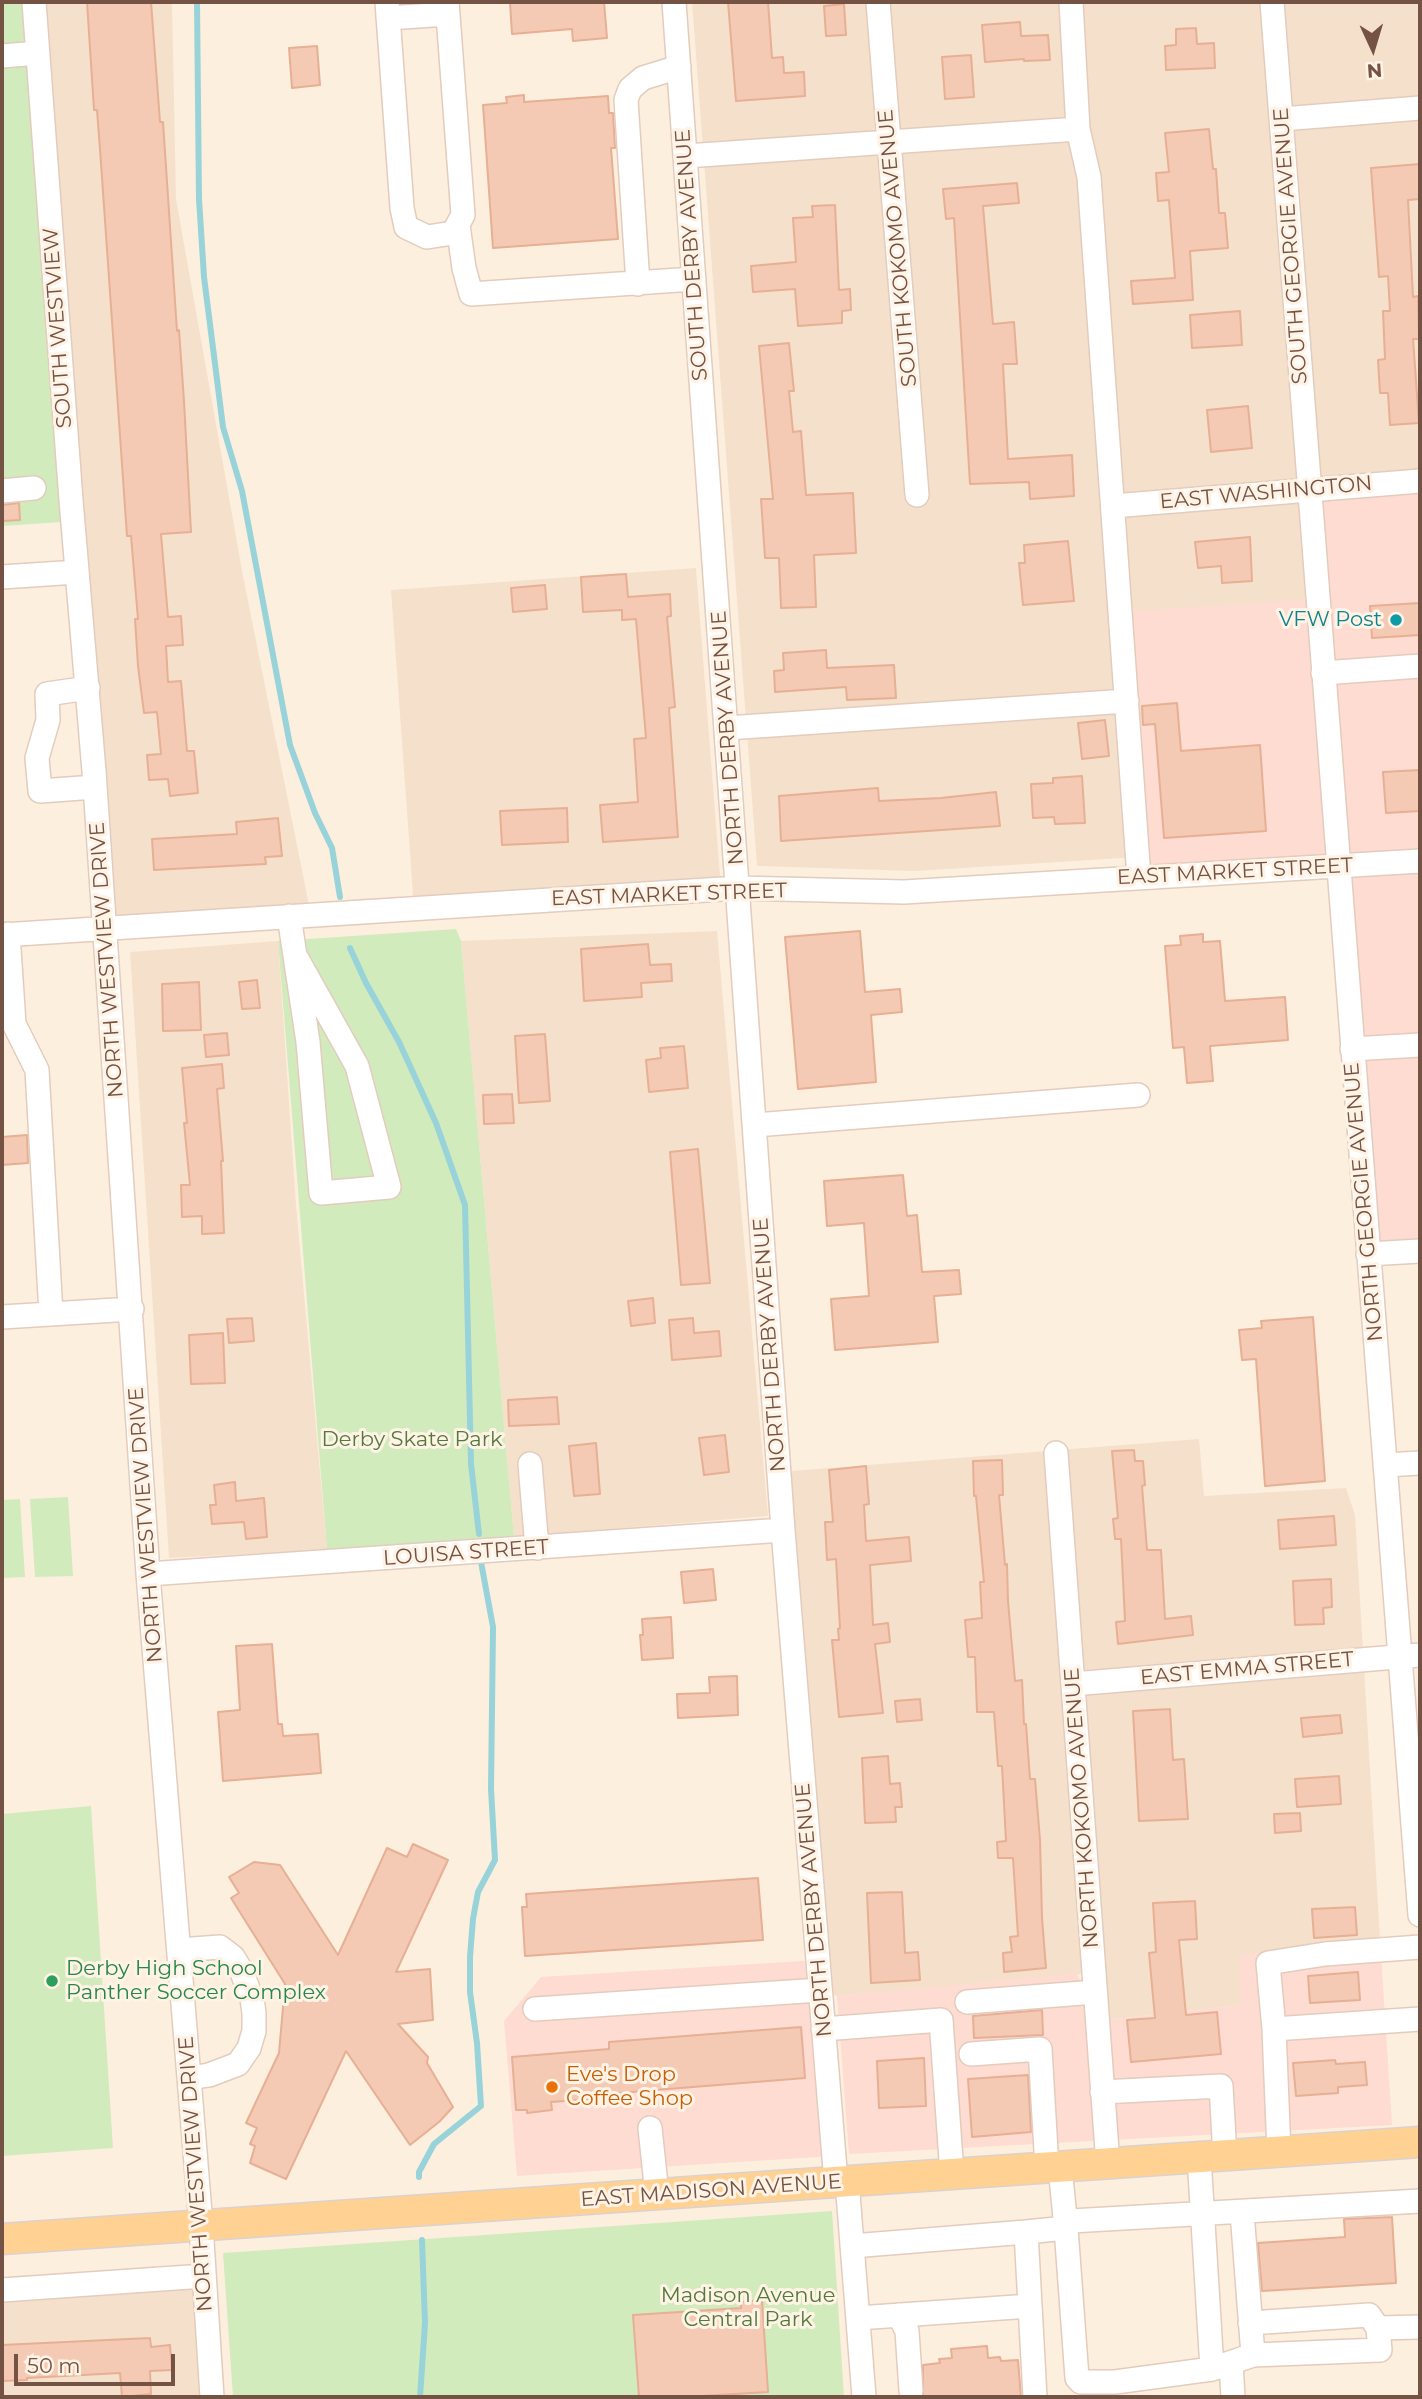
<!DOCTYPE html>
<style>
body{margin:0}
#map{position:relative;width:1422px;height:2399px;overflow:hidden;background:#fdefde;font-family:Montserrat,sans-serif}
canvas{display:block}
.frame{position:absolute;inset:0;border:4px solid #745345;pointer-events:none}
.north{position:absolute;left:1338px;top:14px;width:70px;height:70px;-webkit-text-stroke:5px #fff3e5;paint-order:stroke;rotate:176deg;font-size:19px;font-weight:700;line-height:28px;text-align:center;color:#745345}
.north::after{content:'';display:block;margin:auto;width:24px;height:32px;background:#745345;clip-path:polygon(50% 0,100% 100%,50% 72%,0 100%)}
.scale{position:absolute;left:14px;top:2354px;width:161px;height:32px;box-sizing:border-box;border:4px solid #745345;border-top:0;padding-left:9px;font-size:21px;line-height:24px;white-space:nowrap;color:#745345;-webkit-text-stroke:5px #fff3e5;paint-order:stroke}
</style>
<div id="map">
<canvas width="1422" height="2399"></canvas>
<div class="frame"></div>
<div class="north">N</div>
<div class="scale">50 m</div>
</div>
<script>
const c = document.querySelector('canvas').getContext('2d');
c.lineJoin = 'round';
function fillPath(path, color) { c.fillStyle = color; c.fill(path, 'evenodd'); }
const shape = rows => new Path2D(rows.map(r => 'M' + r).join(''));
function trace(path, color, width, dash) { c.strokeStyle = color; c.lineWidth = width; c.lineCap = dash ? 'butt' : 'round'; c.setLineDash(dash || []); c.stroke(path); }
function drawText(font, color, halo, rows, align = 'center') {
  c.font = font + ' Montserrat,sans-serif'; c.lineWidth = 6; c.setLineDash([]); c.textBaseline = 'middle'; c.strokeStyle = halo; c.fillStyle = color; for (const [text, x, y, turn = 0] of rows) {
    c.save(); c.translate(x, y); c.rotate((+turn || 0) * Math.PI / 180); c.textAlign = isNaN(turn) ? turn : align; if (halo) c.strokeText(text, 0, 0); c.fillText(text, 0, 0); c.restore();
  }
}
const residential = shape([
 [35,2,172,2,176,199,243,576,311,915,105,928],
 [692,2,1420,2,1420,481,1318,599,1138,857,916,871,757,866],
 [696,568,721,889,414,908,391,590],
 [717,931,768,1516,514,1537,461,941],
 [278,941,296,1205,327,1550,169,1558,130,952],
 [1199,1439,1204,1496,1346,1488,1355,1515,1380,1939,1242,2005,1097,2021,1093,1973,837,1996,820,1990,779,1472],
 [204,2276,212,2397,2,2397,2,2291]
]);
const commercial = shape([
 [1420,481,1420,1251,1368,1254,1337,866,1139,878,1120,612,1318,599,1310,489],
 [1380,1939,1392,2125,849,2154,837,1996,1077,1973,1098,2021,1241,2005,1240,1955],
 [818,1960,833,2156,517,2176,504,2021,541,1977]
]);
const green = shape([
 [2,2,25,2,62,522,2,526],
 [456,929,461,941,514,1537,327,1550,278,941],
 [68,1497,73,1576,35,1577,30,1499],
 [20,1499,25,1577,2,1578,2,1500],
 [91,1806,113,2148,2,2156,2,1814],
 [832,2211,844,2397,233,2397,223,2253]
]);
const stream = shape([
 [197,2,199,199,204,277,223,427,242,491,290,745,315,813,332,848,340,897],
 [350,948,366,983,399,1042,436,1123,465,1205,471,1464,479,1534],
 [419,2177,419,2172,434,2144,481,2106,477,2043,470,1992,470,1957,473,1919,478,1892,495,1860,491,1789,493,1627,481,1562],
 [420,2397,425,2323,422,2240]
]);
const building = shape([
 [87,2,151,2,160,122,163,122,177,331,179,330,184,401,191,532,161,534,168,617,181,616,183,645,166,646,168,682,181,681,187,751,194,751,198,793,170,796,168,779,149,780,147,755,161,754,157,712,144,713,138,666,135,619,138,619,131,536,127,536,100,149,97,110,94,110,87,2],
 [510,2,604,2,607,38,573,41,572,29,512,34,510,2],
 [728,2,768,2,772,58,783,57,784,73,804,72,805,96,736,101,728,2],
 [844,4,846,35,826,36,824,6,844,4],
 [1020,22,1021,36,1048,35,1050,60,1024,61,1024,59,985,62,982,25,1020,22],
 [1196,28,1197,44,1214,43,1215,68,1166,70,1165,46,1176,45,1176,29,1196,28],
 [317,46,320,85,292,88,289,48,317,46],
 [971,55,974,97,945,99,942,57,971,55],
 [524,95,524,102,608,96,609,113,613,113,615,148,611,148,618,239,493,248,483,105,507,103,506,97,524,95],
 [1209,129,1213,169,1216,169,1219,213,1225,213,1228,248,1190,251,1193,300,1133,304,1131,281,1175,278,1169,200,1158,201,1156,173,1169,172,1165,133,1209,129],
 [1420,164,1420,199,1408,200,1413,297,1418,296,1419,339,1413,339,1419,423,1390,425,1388,393,1380,393,1378,360,1385,359,1383,311,1390,311,1388,276,1379,277,1371,168,1420,164],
 [1017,183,1019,203,983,206,993,324,1014,322,1017,364,1003,364,1008,459,1072,455,1074,496,1030,499,1029,482,970,484,954,218,946,219,943,189,1017,183],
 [835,205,839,290,850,289,851,310,842,311,842,323,798,326,795,289,753,292,751,266,796,262,793,218,813,217,812,206,835,205],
 [1240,311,1242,345,1192,348,1190,315,1240,311],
 [789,343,794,391,789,391,793,432,801,431,806,495,853,493,856,553,814,555,816,607,781,608,779,558,765,558,761,499,773,499,759,346,789,343],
 [1248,406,1252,448,1211,452,1207,410,1248,406],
 [19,503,20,520,2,521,2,505,19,503],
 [1250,537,1252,581,1222,583,1221,566,1198,568,1195,542,1250,537],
 [1068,541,1074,601,1023,605,1019,563,1025,563,1024,545,1068,541],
 [626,574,628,597,670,594,671,616,667,617,675,707,669,708,678,837,603,842,600,805,638,802,634,739,646,738,636,619,622,620,622,610,583,612,581,577,626,574],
 [545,585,547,609,513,612,511,588,545,585],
 [1420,603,1420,635,1372,638,1370,606,1420,603],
 [826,650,827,668,894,665,896,698,847,700,846,687,775,692,774,671,784,670,783,653,826,650],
 [1177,703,1181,751,1260,745,1266,831,1164,838,1155,724,1143,725,1142,706,1177,703],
 [1105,720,1109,756,1082,759,1078,723,1105,720],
 [1420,770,1420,811,1386,813,1383,772,1420,770],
 [1082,776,1085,823,1055,824,1054,817,1033,818,1031,784,1053,783,1053,778,1082,776],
 [878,788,879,801,941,798,996,792,1000,826,781,841,779,796,878,788],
 [567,808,568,842,502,845,500,811,567,808],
 [278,818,282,856,265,857,266,864,154,870,152,839,237,834,236,822,278,818],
 [860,931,865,992,900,989,902,1012,871,1015,876,1082,798,1089,785,937,860,931],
 [1203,934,1203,942,1220,941,1225,1001,1285,997,1288,1040,1210,1046,1213,1081,1187,1083,1184,1047,1173,1048,1165,946,1181,945,1180,936,1203,934],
 [648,944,650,965,671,964,672,981,641,983,642,997,584,1001,581,949,648,944],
 [257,980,260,1008,242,1009,239,982,257,980],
 [199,982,201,1030,163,1031,162,984,199,982],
 [227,1033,229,1055,206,1057,204,1035,227,1033],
 [545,1034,550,1101,519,1103,515,1036,545,1034],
 [684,1046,688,1088,649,1092,646,1060,661,1058,660,1048,684,1046],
 [222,1064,224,1088,217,1089,223,1161,221,1161,224,1233,202,1234,202,1216,182,1217,181,1185,190,1185,184,1123,187,1123,182,1068,222,1064],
 [512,1094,514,1123,484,1124,483,1095,512,1094],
 [27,1135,28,1163,2,1165,2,1137,27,1135],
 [698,1149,710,1283,681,1285,670,1152,698,1149],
 [903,1175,907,1216,917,1215,922,1272,959,1270,961,1294,934,1296,938,1342,835,1350,831,1299,869,1296,864,1223,827,1226,824,1181,903,1175],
 [653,1298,655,1323,631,1326,628,1301,653,1298],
 [1313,1317,1325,1481,1265,1486,1256,1359,1242,1360,1239,1330,1262,1328,1261,1321,1313,1317],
 [252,1318,254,1341,229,1343,227,1319,252,1318],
 [693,1318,694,1333,719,1331,721,1356,672,1360,669,1320,693,1318],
 [223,1333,225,1383,191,1384,189,1335,223,1333],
 [557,1397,559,1424,509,1426,508,1400,557,1397],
 [725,1435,729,1472,704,1475,699,1438,725,1435],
 [596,1443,600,1494,574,1496,569,1446,596,1443],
 [1134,1450,1135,1461,1143,1461,1145,1485,1142,1486,1147,1550,1161,1550,1165,1619,1191,1616,1193,1635,1118,1644,1116,1622,1125,1621,1121,1539,1115,1539,1113,1519,1118,1518,1112,1451,1134,1450],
 [1002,1460,1003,1495,999,1495,1005,1565,1007,1564,1008,1601,1015,1681,1022,1680,1024,1724,1026,1724,1030,1779,1035,1779,1040,1840,1042,1918,1046,1968,1004,1972,1003,1953,1012,1952,1010,1937,1018,1936,1013,1858,998,1858,997,1842,1006,1841,1002,1766,998,1766,994,1712,977,1712,975,1657,968,1657,965,1620,982,1618,980,1582,984,1582,976,1496,974,1496,973,1461,1002,1460],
 [866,1466,869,1504,864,1505,866,1541,909,1537,911,1561,870,1565,873,1625,888,1623,890,1642,875,1644,883,1713,839,1717,832,1640,839,1640,838,1629,840,1628,836,1559,827,1560,825,1522,833,1522,829,1470,866,1466],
 [235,1482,236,1501,264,1498,267,1537,246,1539,244,1522,212,1524,210,1505,216,1505,214,1485,235,1482],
 [1334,1516,1336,1545,1280,1549,1278,1520,1334,1516],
 [713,1569,716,1600,684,1603,681,1572,713,1569],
 [1331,1579,1332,1607,1323,1608,1324,1624,1295,1625,1293,1581,1331,1579],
 [671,1617,673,1658,642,1660,640,1635,643,1635,642,1619,671,1617],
 [272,1644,278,1724,282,1724,283,1736,318,1734,321,1773,223,1781,218,1712,240,1710,236,1646,272,1644],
 [737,1676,738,1715,678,1718,677,1694,710,1693,709,1677,737,1676],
 [920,1699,922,1720,897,1722,895,1701,920,1699],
 [1170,1709,1173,1760,1184,1759,1188,1819,1139,1821,1133,1711,1170,1709],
 [1340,1715,1342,1733,1303,1737,1301,1718,1340,1715],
 [888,1756,890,1784,900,1783,902,1807,895,1807,896,1822,865,1823,862,1758,888,1756],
 [1339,1776,1341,1804,1297,1807,1295,1779,1339,1776],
 [1300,1813,1301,1831,1275,1833,1274,1814,1300,1813],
 [413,1844,448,1860,396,1972,430,1969,433,2020,398,2024,428,2057,427,2063,453,2107,439,2122,410,2145,346,2051,286,2179,250,2163,255,2146,250,2144,257,2128,246,2123,279,2053,285,1984,231,1898,239,1893,229,1877,254,1862,280,1865,338,1955,387,1848,407,1857,413,1844],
 [758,1878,763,1940,525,1956,522,1907,527,1907,526,1894,758,1878],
 [902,1892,905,1953,918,1952,920,1980,871,1983,867,1893,902,1892],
 [1195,1901,1197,1939,1179,1940,1186,2015,1217,2012,1221,2054,1131,2062,1127,2020,1155,2018,1149,1953,1156,1952,1153,1903,1195,1901],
 [1355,1907,1357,1935,1314,1938,1312,1909,1355,1907],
 [1358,1972,1360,2000,1310,2003,1308,1976,1358,1972],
 [1042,2010,1043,2035,974,2038,973,2016,1042,2010],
 [801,2027,805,2078,606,2094,606,2098,551,2102,552,2110,527,2113,527,2110,516,2110,512,2057,609,2049,609,2042,801,2027],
 [924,2058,926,2106,879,2108,877,2061,924,2058],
 [1335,2060,1336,2064,1365,2062,1367,2085,1338,2087,1338,2093,1296,2096,1293,2063,1335,2060],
 [1028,2075,1031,2132,972,2137,968,2079,1028,2075],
 [1392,2217,1396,2283,1262,2291,1258,2243,1345,2237,1344,2219,1392,2217],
 [762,2300,768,2392,685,2397,639,2397,633,2315,741,2308,741,2302,762,2300],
 [150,2338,151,2347,170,2345,172,2370,150,2371,151,2394,122,2397,120,2373,27,2378,27,2380,2,2381,2,2345,150,2338],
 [987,2346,988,2358,1000,2357,1001,2361,1018,2360,1021,2397,923,2397,923,2365,940,2363,939,2359,952,2358,951,2349,987,2346]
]);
const minor = shape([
 [34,2,71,500,94,771,148,1574,201,2225,212,2397],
 [387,2,402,208,406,227,427,237,453,233,463,215,447,2],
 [674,2,783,1530,836,2182],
 [878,2,917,495],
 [1071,2,1078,129,1089,177,1139,878],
 [1272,2,1420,1915],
 [388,18,448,14],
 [2,56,38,53],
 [1282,119,1420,108],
 [686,156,1078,129],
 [458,225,464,268,471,294,694,279],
 [638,284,626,100,630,89,643,78,679,67],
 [2,491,34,488],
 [1113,506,1420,481],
 [2,577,77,572],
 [1323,673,1420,666],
 [88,688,47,694,48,720,37,758,40,791,95,787],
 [727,728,1127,701],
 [289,916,308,1042,321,1193,389,1187,357,1066,295,955],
 [8,934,14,1024,37,1070,51,1314],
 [2,935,738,888,904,892,1420,861],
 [1352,1049,1420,1045],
 [755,1125,1138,1095],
 [1368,1254,1420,1251],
 [2,1317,132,1309],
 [1056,1453,1108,2164],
 [530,1464,537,1548],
 [1385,1465,1420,1463],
 [148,1574,783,1530],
 [1073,1684,1420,1655],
 [1420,1947,1325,1954,1268,1963,1274,2029,1420,2019],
 [179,1950,220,1947,233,1957,241,1970,252,1999,254,2013,254,2031,249,2048,238,2064,209,2075,189,2078],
 [967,2002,1095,1992],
 [535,2009,820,1990],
 [823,2029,941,2020,952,2174],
 [1274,2029,1279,2152],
 [971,2054,1040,2049,1047,2168],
 [1102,2092,1221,2086,1225,2156],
 [650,2128,657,2194],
 [1199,2157,1212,2369],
 [847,2181,864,2397],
 [1420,2201,1071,2221,1066,2228,1077,2378,1081,2382,1115,2382,1212,2369,1253,2355,1380,2350,1378,2328,1420,2327],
 [1242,2212,1253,2355],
 [1026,2232,1066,2228,1060,2167],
 [852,2246,1026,2232,1035,2397],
 [2,2290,204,2276],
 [899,2315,907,2331,911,2391],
 [858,2318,1030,2306],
 [1250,2323,1369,2315,1378,2328],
 [1231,2363,1233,2397]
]);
const major = shape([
 [2,2239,1420,2142]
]);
const markers = [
 [1396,620,7,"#0f9aa8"],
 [52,1981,7,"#2e9e5b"],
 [552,2087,7,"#e8710a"]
];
const streetNames = [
 ["SOUTH GEORGIE AVENUE",1291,246,-94],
 ["SOUTH KOKOMO AVENUE",898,248,-95],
 ["SOUTH DERBY AVENUE",692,255,-94],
 ["SOUTH WESTVIEW",58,328,-94],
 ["EAST WASHINGTON",1266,493,-5],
 ["NORTH DERBY AVENUE",728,738,-94],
 ["EAST MARKET STREET",1235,872,-3],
 ["EAST MARKET STREET",669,895,-2],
 ["NORTH WESTVIEW DRIVE",107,960,-94],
 ["NORTH GEORGIE AVENUE",1364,1202,-95],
 ["NORTH DERBY AVENUE",770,1345,-94],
 ["NORTH WESTVIEW DRIVE",146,1525,-94],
 ["LOUISA STREET",466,1553,-4],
 ["EAST EMMA STREET",1247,1669,-5],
 ["NORTH KOKOMO AVENUE",1082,1808,-94],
 ["NORTH DERBY AVENUE",814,1910,-95],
 ["NORTH WESTVIEW DRIVE",196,2174,-94],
 ["EAST MADISON AVENUE",711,2191,-4]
];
const cultureNames = [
 ["VFW Post",1382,620]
];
const parkNames = [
 ["Derby Skate Park",412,1440],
 ["Madison Avenue",748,2296],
 ["Central Park",748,2320]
];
const leisureNames = [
 ["Derby High School",66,1969],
 ["Panther Soccer Complex",66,1993]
];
const foodNames = [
 ["Eve's Drop",566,2075],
 ["Coffee Shop",566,2099]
];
fillPath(residential, '#f5e0cc');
fillPath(commercial, '#fedcd1');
fillPath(green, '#d2ebbd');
trace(stream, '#98d3d9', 6);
fillPath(building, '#f4cab5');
trace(building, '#e7af94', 2);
trace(minor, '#e3ccbd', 26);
trace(major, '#dbd2cf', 33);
trace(minor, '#fff', 23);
trace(major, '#ffd193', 30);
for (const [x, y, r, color] of markers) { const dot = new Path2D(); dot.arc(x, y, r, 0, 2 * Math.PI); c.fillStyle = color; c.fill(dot); trace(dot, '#fff3e5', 2.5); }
drawText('21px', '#745345', '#fff3e5', streetNames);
drawText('21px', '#0d838f', '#fff3e5', cultureNames, 'right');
drawText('21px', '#537a3d', '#fff3e5', parkNames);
drawText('21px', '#27864d', '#fff3e5', leisureNames, 'left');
drawText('21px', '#c56008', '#fff3e5', foodNames, 'left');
</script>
